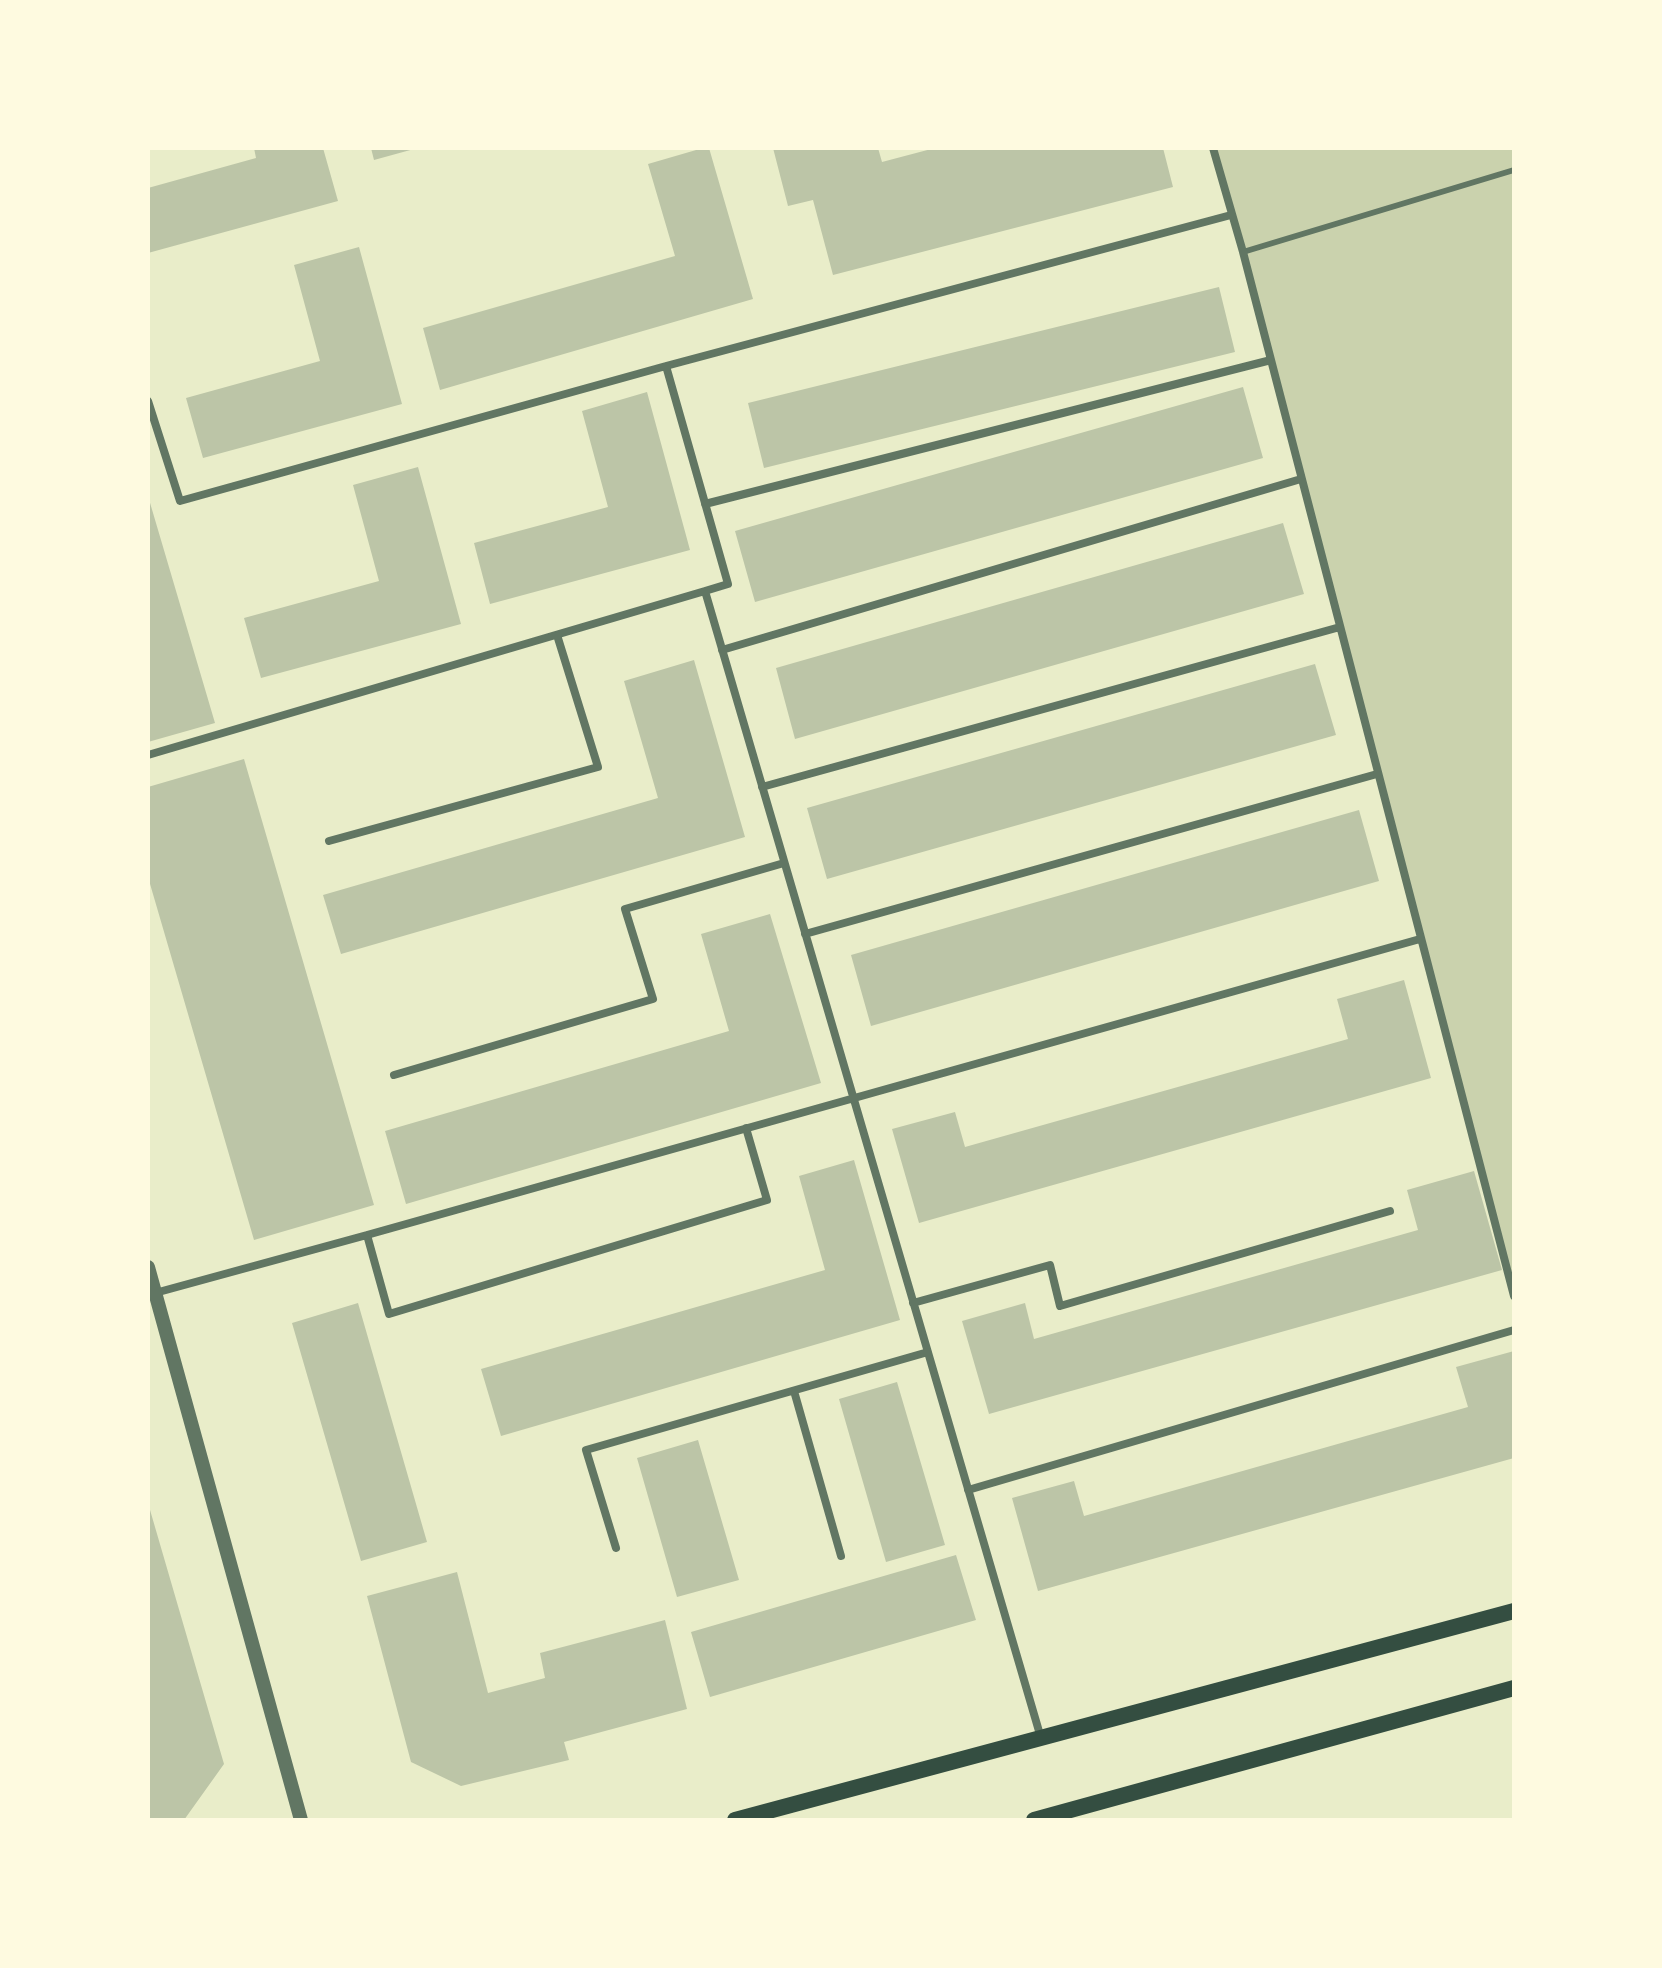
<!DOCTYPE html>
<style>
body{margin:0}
#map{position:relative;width:1662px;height:1968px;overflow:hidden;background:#e9edc9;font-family:Jost,sans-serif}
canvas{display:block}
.frame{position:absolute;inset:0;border:150px solid #fefae0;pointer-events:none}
</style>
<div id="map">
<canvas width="1662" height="1968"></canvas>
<div class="frame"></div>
</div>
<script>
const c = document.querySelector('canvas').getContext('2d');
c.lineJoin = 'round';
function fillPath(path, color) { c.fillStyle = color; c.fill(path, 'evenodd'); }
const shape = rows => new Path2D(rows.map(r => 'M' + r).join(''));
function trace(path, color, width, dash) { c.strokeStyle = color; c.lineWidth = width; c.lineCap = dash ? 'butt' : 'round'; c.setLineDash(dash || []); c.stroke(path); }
const green = shape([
 [1213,148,1514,148,1514,1296]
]);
const building = shape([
 [254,148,323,148,338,201,148,253,148,188,256,158],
 [371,148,414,148,414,149,374,160],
 [703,148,709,148,753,299,440,390,423,328,675,256,648,164],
 [773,148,878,148,882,162,935,148,1163,148,1173,187,833,275,813,200,788,206],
 [359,247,402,404,203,458,186,398,320,361,294,265],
 [1219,287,1235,352,764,468,748,403],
 [1243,387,1263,458,755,602,735,531],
 [647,392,690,550,490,604,474,543,608,507,582,411],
 [418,467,461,624,261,678,244,618,379,581,353,485],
 [148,496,215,723,148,742],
 [1283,523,1304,594,795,739,776,668],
 [694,660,745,837,341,954,323,895,658,798,624,681],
 [1315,664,1336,735,827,879,807,808],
 [244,759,374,1205,254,1240,148,877,148,787],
 [1359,810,1379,881,871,1026,851,955],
 [770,914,821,1083,406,1204,385,1131,729,1031,701,934],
 [1404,980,1431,1078,919,1223,892,1129,955,1112,965,1147,1348,1039,1337,999],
 [854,1160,900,1320,501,1436,481,1369,825,1270,799,1176],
 [1474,1171,1502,1270,989,1414,962,1321,1025,1303,1034,1339,1418,1230,1407,1190],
 [358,1303,427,1542,361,1561,292,1323],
 [1514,1351,1514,1458,1038,1591,1012,1498,1074,1481,1084,1516,1468,1407,1456,1367],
 [897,1382,945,1545,886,1562,839,1399],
 [698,1440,739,1580,677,1597,637,1458],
 [148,1503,224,1764,184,1820,148,1820],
 [956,1555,976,1620,710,1697,691,1632],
 [457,1572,488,1693,545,1678,540,1653,665,1620,687,1709,564,1742,569,1760,461,1786,411,1762,367,1596]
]);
const service = shape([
 [1243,252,1514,170]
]);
const minor = shape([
 [1213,148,1243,252,1514,1296],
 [148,401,180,501,666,366],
 [705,504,1271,360],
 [705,591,728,584,666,366,1231,215],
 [722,650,1301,479],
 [148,755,705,591,1041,1738],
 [762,787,1340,627],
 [329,841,598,767,557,635],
 [805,934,1377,774],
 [394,1075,653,999,625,909,784,863],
 [367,1235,1420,939],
 [155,1293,367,1235,389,1314,767,1200,746,1128],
 [913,1303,1050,1265,1060,1306,1390,1211],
 [794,1391,841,1556],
 [968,1490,1514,1330],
 [616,1548,586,1450,928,1352]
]);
const tertiary = shape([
 [148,1267,301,1820]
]);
const secondary = shape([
 [735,1820,1514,1611],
 [1034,1820,1514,1688]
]);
fillPath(green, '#cad2ad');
fillPath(building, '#bcc5a7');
trace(service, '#617663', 6);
trace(minor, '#617663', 8);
trace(tertiary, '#617663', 14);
trace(secondary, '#344e41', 16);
</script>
